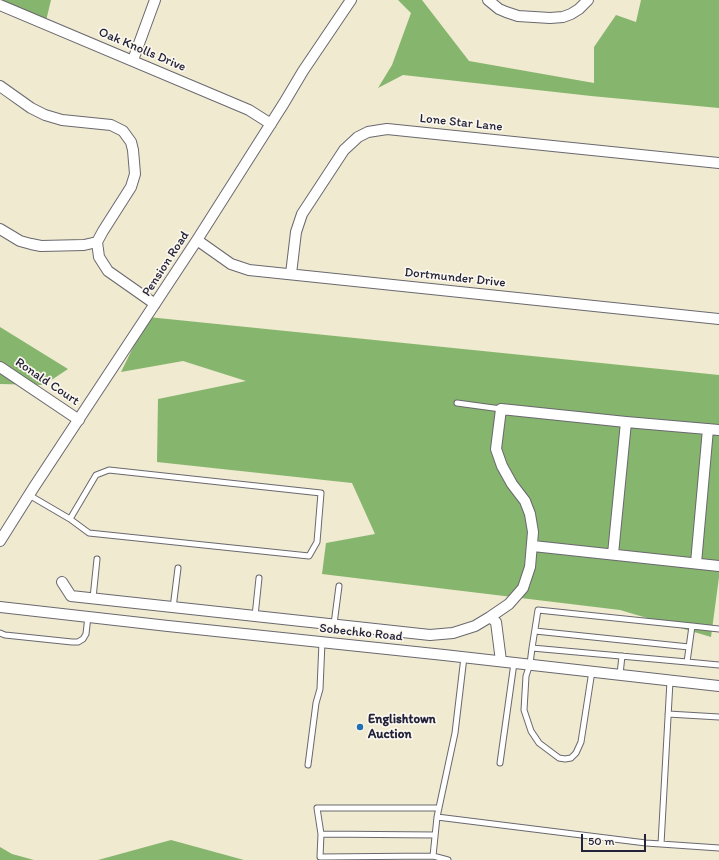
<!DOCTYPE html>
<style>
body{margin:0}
#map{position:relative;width:719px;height:860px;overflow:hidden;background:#efead0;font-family:Itim,sans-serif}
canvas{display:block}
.scale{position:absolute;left:581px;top:834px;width:65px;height:18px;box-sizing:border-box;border:2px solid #22223b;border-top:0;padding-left:5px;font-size:12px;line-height:14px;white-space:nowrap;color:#22223b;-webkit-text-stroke:3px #fbf7ec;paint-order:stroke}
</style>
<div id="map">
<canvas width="719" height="860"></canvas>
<div class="scale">50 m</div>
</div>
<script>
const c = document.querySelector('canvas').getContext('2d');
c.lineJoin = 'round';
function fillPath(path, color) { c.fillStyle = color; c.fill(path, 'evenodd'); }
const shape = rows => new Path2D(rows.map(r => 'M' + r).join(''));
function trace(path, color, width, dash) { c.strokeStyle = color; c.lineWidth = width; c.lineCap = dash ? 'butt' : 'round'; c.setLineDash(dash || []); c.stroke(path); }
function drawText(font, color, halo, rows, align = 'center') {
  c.font = font + ' Itim,sans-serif'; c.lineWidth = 3.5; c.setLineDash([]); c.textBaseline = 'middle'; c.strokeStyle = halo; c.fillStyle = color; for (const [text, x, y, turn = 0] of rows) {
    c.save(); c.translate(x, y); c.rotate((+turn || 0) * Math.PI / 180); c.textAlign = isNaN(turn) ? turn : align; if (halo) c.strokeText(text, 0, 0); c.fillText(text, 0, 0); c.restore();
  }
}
const forest = shape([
 [0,0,51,0,45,25,0,4],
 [398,0,422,0,469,61,594,83,594,47,616,15,636,22,641,0,719,0,719,108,591,96,403,75,378,88,392,65,411,13],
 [148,317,719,375,719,577,711,637,620,610,322,574,326,543,375,534,352,483,157,462,158,399,246,381,183,361,121,372],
 [0,327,68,369,44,385,0,384],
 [171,840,244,860,98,860],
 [0,847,12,854,34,860,0,860]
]);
const service = shape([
 [457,403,501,409],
 [29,495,70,519,89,533,309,556,317,542,321,493,109,470,96,475,70,519],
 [93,598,97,559],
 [173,608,178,568],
 [255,616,259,578],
 [334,624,339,586],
 [719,629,692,626,687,662,719,665],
 [535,631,689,647],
 [0,633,5,635,72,642,78,642,83,639,86,634,88,616],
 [532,648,530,664,526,676,524,710,531,731,539,743,559,758,565,759,571,758,576,753,581,742,592,671],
 [687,662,532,648,538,610,692,626],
 [620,674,622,656],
 [668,714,719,717],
 [500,763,514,663],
 [308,765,316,703,320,689,322,642],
 [437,817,455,733,464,657],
 [321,834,320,857,433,856],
 [435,835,321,834,317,808,439,808],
 [661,844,670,681],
 [448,860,433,856,437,817,646,843,719,848]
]);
const minor = shape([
 [488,0,499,9,506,12,518,16,550,18,563,17,571,14,579,9,588,0],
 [0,5,249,110,271,124],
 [133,60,155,0],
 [0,86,31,108,45,115,62,120,111,125,123,131,131,142,133,150,135,174,131,187,103,231,97,242,84,245,41,246,31,244,20,241,0,229],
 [197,240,231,264,249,270,719,319],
 [97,242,99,257,108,271,155,304],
 [291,274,296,232,302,214,344,150,358,137,368,132,387,129,719,163],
 [0,367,79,420],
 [0,541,34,487,197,240,284,103,303,71,351,0],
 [533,546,719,566],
 [613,554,626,422],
 [696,563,708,429],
 [62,582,71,596,430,635,453,633,475,626,490,617,496,622,501,661],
 [0,607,168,626,444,655,719,686],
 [490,617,509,604,523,588,530,567,533,532,530,514,525,501,512,484,502,466,496,449,501,409,626,422,719,430]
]);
const markers = [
 [360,727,4,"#1f6fb2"]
];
const streetNames = [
 ["Oak Knolls Drive",142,50,23],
 ["Lone Star Lane",461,123,6],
 ["Pension Road",166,264,-57],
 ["Dortmunder Drive",455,278,6],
 ["Ronald Court",47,382,34],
 ["Sobechko Road",361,633,6]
];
const poiNames = [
 ["Englishtown",368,720],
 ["Auction",368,735]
];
fillPath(forest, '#86b56d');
trace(service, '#6a686f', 7);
trace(minor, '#6a686f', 12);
trace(service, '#fff', 5);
trace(minor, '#fff', 10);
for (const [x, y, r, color] of markers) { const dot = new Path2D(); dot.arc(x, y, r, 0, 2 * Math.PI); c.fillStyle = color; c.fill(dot); trace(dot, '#fbf7ec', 1.5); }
drawText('13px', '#22223b', '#fbf7ec', streetNames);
drawText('bold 13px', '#22223b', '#fbf7ec', poiNames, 'left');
</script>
